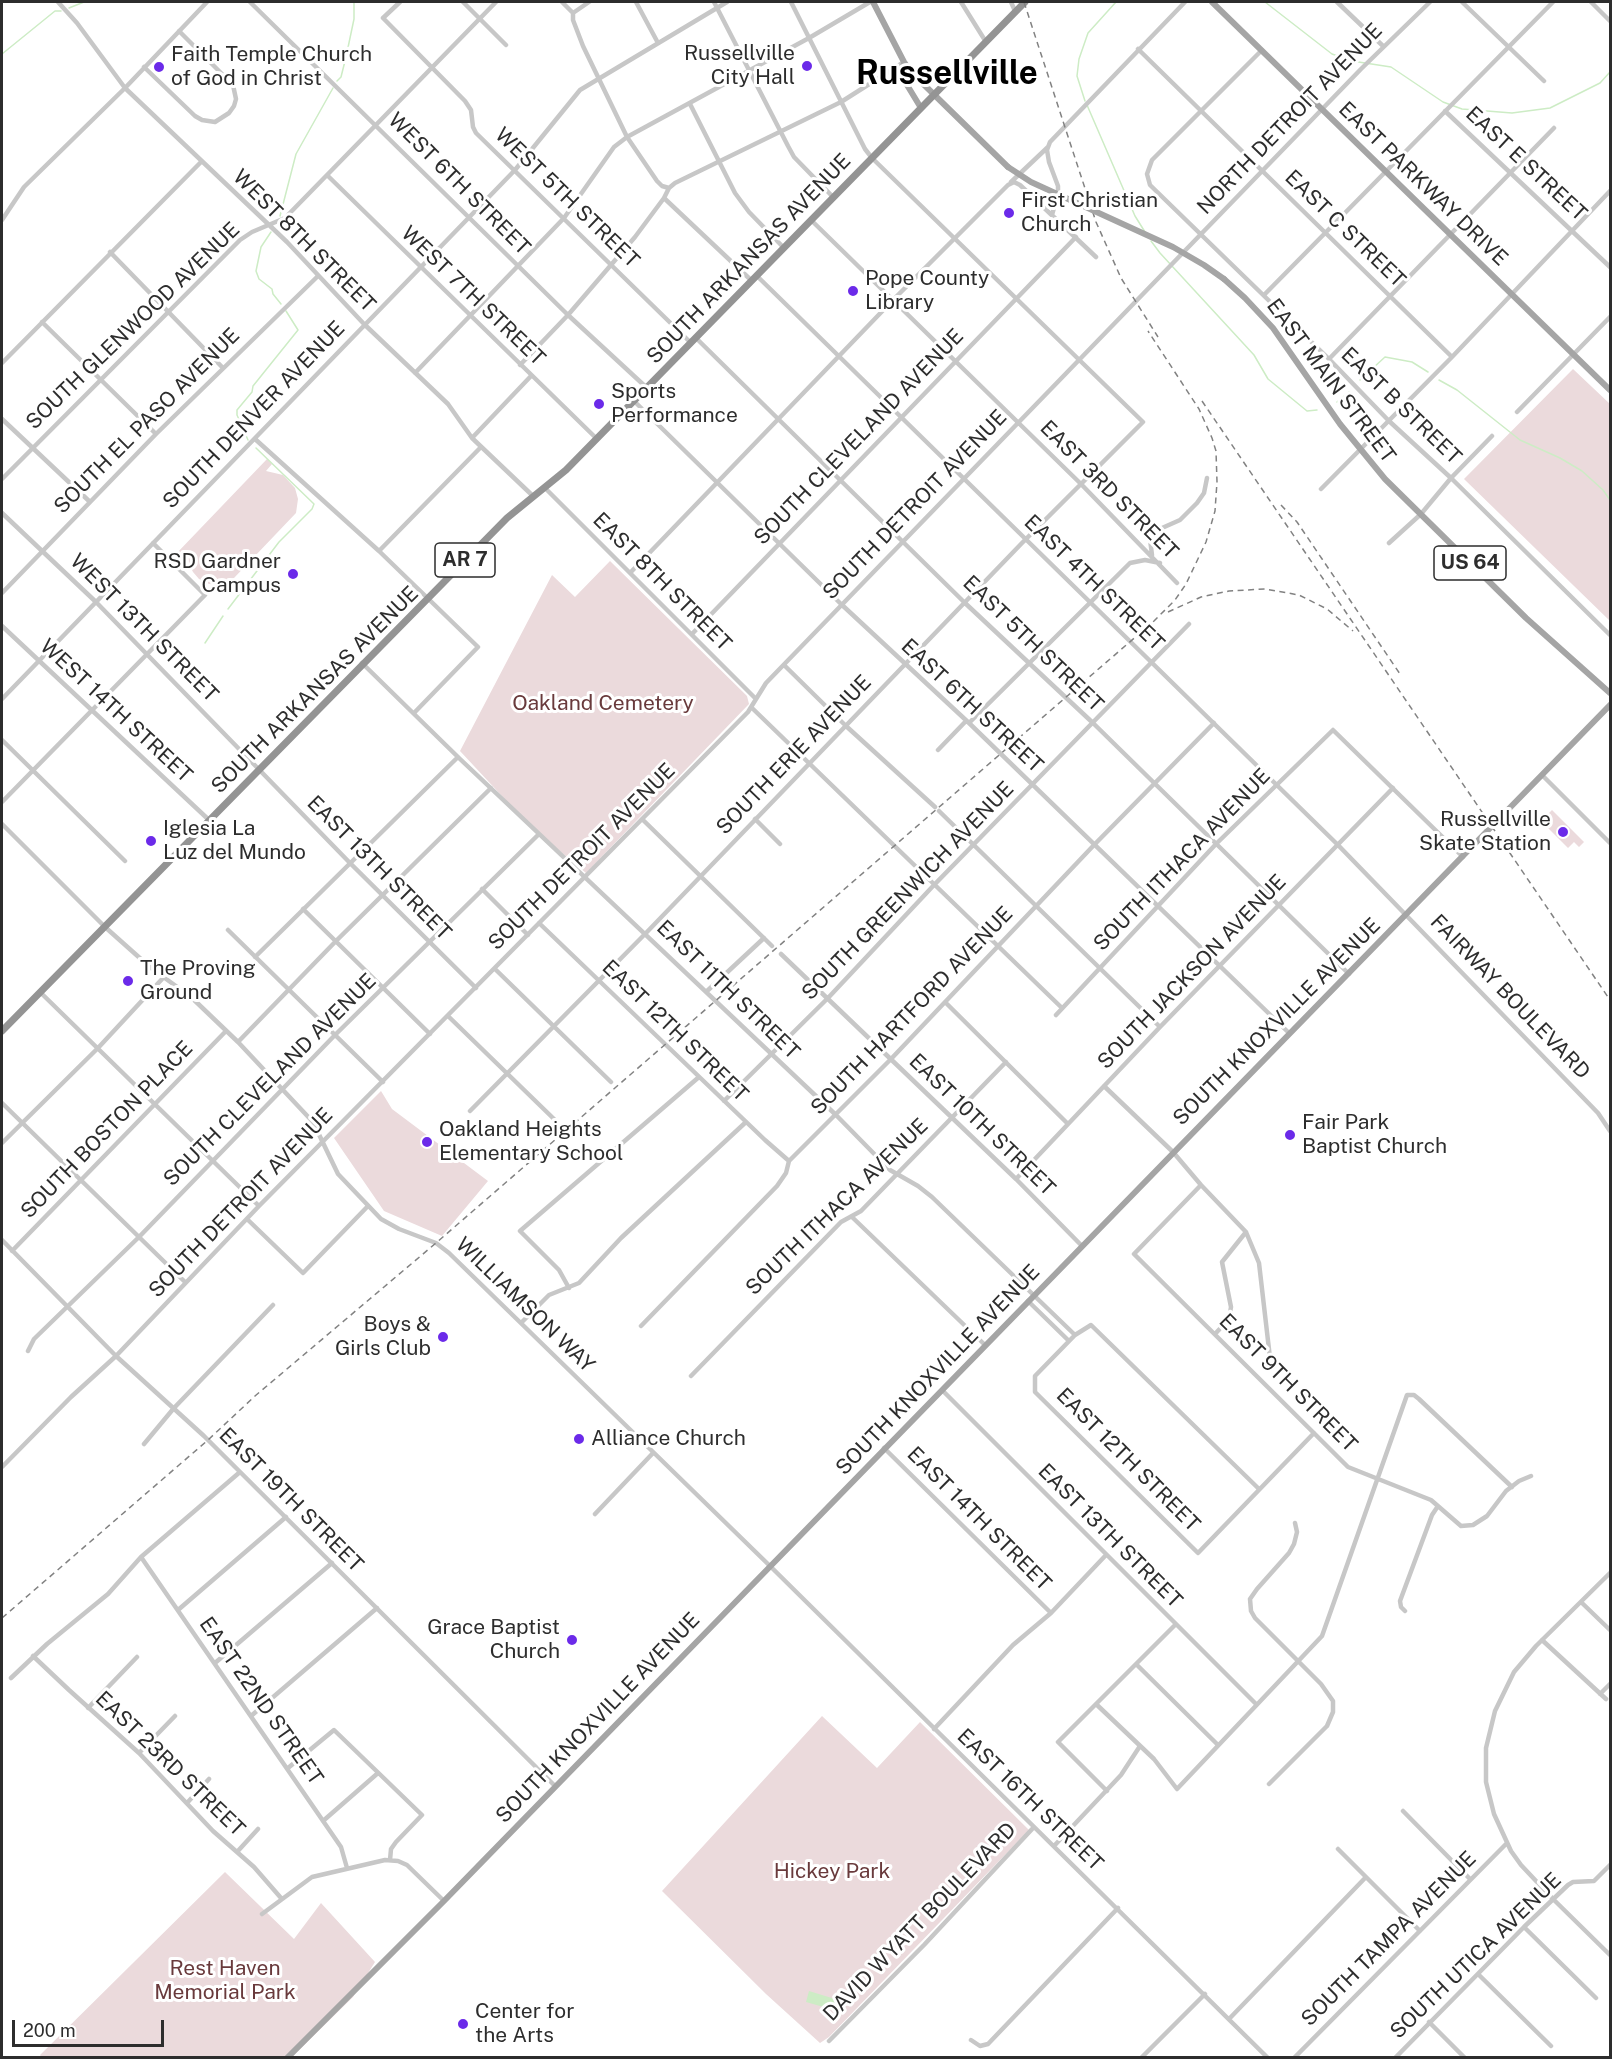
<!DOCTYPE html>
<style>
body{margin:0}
#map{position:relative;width:1612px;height:2059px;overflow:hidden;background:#fff;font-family:"Public Sans",sans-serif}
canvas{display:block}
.frame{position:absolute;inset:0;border:3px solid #2d2d2d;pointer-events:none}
.scale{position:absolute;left:12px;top:2020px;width:152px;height:27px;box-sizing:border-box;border:3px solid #2d2d2d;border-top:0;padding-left:8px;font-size:18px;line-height:21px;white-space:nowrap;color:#2d2d2d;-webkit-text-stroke:4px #fff;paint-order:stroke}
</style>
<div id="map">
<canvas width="1612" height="2059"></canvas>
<div class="frame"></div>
<div class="scale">200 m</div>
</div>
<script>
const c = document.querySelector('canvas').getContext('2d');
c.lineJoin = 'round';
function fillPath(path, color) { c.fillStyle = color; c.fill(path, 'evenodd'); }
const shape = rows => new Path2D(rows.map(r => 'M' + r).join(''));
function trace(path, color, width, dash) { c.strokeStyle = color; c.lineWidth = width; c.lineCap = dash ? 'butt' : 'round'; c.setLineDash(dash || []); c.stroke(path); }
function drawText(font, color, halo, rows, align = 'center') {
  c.font = font + ' "Public Sans",sans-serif'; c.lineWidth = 6; c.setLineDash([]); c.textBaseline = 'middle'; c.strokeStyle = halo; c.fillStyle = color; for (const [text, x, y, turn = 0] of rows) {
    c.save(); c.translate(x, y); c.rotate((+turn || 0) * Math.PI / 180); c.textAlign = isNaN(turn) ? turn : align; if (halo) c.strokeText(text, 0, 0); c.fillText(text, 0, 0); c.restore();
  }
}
const green = shape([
 [1573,369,1610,404,1610,621,1464,479],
 [267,459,272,464,266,471,283,475,295,488,298,499,296,513,234,578,221,585,209,584,199,579,193,572,189,564,188,553,181,560,175,555],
 [610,561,747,696,749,704,586,873,529,825,460,751,552,575,575,597],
 [1552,810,1584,842,1579,847,1574,842,1568,848,1541,821],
 [381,1091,392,1109,488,1181,442,1236,384,1211,334,1138],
 [822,1716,877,1768,920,1722,1029,1830,829,2037,820,2043,766,1994,662,1891],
 [225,1872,294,1939,321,1903,375,1962,353,1997,292,2057,42,2058,40,2055]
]);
const water = shape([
 [809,1991,835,1999,837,1993,846,1995,841,2012,806,2002]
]);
const stream = shape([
 [1265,2,1332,54,1352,61,1391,67,1443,102,1462,109,1512,113,1550,108,1600,83,1610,72],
 [69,8,84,2],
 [2,54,55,11,61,11],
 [337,81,341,77,346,57,354,19,354,2],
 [1085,101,1077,76,1079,59,1088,33,1116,2],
 [1087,105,1135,216,1145,232],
 [280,216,296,154,333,88],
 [271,232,261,247,256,271,259,279,272,289,273,294,281,304],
 [1151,241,1160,253,1254,355,1268,379,1307,411,1317,410],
 [1360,380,1385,357,1412,362,1428,372],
 [1439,380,1457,390,1520,440,1560,458,1582,471,1603,490,1610,500],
 [1337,402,1349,392],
 [248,440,237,415,237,410,252,392,253,386,298,330,286,311],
 [228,609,279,542,312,509,314,504,256,448],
 [205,643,223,616]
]);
const minor = shape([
 [58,2,77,23,125,88,287,242,364,324,448,404,472,438,533,496],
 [250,2,568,315,647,388],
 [400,2,383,18,465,101,471,110,473,127,476,133,691,343],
 [463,2,506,45],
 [562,2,573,13,573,20,583,46,627,137,657,181,662,186,669,188],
 [636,2,658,43],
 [714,2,788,146,794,157,833,197],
 [961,2,986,42],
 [1011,2,1015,11],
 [1337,2,1383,46],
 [1462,2,1544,81],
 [1591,2,1610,21],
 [573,13,589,2],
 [1138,49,1452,357],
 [1262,50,1152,160,1147,174,1150,185,1329,359,1389,421,1451,478,1610,635],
 [144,67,195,116,202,120,215,122,229,113,234,106,236,99,233,85,179,31],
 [690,104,735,193,749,212,784,248],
 [1445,111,1610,267],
 [328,176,597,439],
 [1011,182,1048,147],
 [664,198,752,281],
 [1052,215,1058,194,1058,186,1049,162,1047,150,1050,142,1185,2],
 [2,220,24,187,125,88,207,2],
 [811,220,1081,484,1177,583],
 [110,252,223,368],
 [757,276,1338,845,1598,1113,1610,1131],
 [1264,295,1553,2],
 [42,322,156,434],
 [696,338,965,603,1093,723,1349,974],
 [1329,359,1554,128],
 [2,363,201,162],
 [520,365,568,315,635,237,664,198,669,188,675,183,841,102,904,62],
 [415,373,564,218,614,147,627,137,809,38,870,2],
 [634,401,841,604,969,723,1289,1033],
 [1517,412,1610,317],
 [2,419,89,501],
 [472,438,531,376],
 [255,439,379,551,478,647,414,713],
 [2,479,240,240,252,232,285,218,496,2],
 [545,488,756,699],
 [1321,489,1452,357,1610,191],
 [2,513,96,602,350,863,476,988],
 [1389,543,1421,514,1451,478,1492,436],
 [379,551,481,447],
 [1152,555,1150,539,1162,528,1180,520,1197,503,1204,493,1207,478],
 [630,573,893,300,1008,185,1014,182,1020,185,1096,257],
 [2,593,156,434,318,276],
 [2,626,209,820],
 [692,634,1076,237],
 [362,663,460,759,836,1115,890,1170,918,1186,932,1197,1075,1335],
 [784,665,846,726,935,807],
 [2,699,515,170,580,90,727,2],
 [751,707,1062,1008],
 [969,723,1130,563,1145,560,1160,563],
 [2,740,125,861],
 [938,750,966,721],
 [1542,775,1610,843],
 [2,802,205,595,153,543],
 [939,811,1160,1027],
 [642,819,772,946],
 [755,819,780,844],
 [2,824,105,927,151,968,191,997,238,1042,313,1122,338,1174,381,1219,399,1229,436,1243,449,1253,770,1566,1268,2058],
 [482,889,528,935],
 [303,909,430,1034],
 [539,923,765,1140,789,1161],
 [228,930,383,1082],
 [781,954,1016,1179,1082,1246],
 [255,957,458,757],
 [495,969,611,1082],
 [40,992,259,1206],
 [706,992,764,938],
 [945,1002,1068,1124],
 [1056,1015,1216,844,1333,730,1463,857],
 [448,1016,555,1120],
 [238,1042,336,941,491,788],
 [1104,1086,1173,1152,1201,1185,1246,1232,1259,1263,1270,1358],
 [724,1101,828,998,934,885,1189,624],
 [2,1103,185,1282],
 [470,1111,646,933,1022,543,1143,422,872,158,865,149,791,2],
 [2,1143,98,1048,163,978],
 [1016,1179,1160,1027,1393,788],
 [1201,1185,1134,1254,1348,1467,1431,1500,1461,1526,1473,1525,1487,1516,1506,1491,1519,1481,1531,1476],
 [852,1217,985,1345],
 [247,1219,303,1273,368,1206],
 [2,1240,116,1356,204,1436,555,1786],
 [12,1251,226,1031],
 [569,1288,559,1270,520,1231,699,1077],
 [1028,1301,1069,1341],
 [521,1323,549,1295,579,1283,621,1238,746,1122],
 [641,1326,777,1186,786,1173,789,1161,891,1059,1094,845,1214,723],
 [1215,1334,1229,1319,1231,1307,1222,1262,1246,1232],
 [28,1351,34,1339,139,1237,335,1035,539,834],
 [691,1376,841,1222,861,1211,1006,1062],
 [942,1390,1256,1704],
 [144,1444,174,1408,273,1305],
 [884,1448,1051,1613],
 [2,1467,71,1397,116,1356,259,1206,748,712,766,683,1361,69,1430,2],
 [1259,1489,1091,1325,1075,1335,1035,1376,1035,1392,1198,1553,1314,1433],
 [595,1514,653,1453],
 [141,1557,341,1847,347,1868],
 [1610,1573,1536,1646,1514,1672,1495,1711,1486,1748,1486,1782,1494,1814,1511,1851,1521,1865,1553,1899,1610,1955],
 [1581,1602,1610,1630],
 [178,1610,286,1517],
 [1405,1611,1401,1607,1400,1601,1432,1515,1438,1506],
 [1542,1640,1606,1699],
 [33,1656,69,1690,139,1753,213,1831,254,1867,281,1898],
 [215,1663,332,1563],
 [1136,1664,1218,1745],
 [11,1678,47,1644,108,1594,141,1557,240,1472],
 [1600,1694,1610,1684],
 [1096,1704,1154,1759,1177,1789,1322,1636,1407,1395,1414,1395,1419,1399,1512,1487],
 [88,1708,137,1657],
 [251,1716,377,1608],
 [934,1729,1013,1645,1051,1613,1106,1555],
 [139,1753,175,1716],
 [288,1768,334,1730,422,1815,396,1842,391,1849,390,1860],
 [1269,1784,1327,1726,1333,1712,1333,1701,1321,1684,1255,1618,1251,1611,1250,1599,1257,1589,1289,1553,1294,1544,1297,1532,1295,1523],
 [1107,1791,1058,1742,1175,1625],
 [187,1803,209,1779],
 [1403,1811,1470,1879],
 [323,1821,378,1773],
 [1054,1846,1121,1775,1140,1746],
 [1338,1849,1420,1931],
 [237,1852,258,1829],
 [262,1914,312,1877,385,1860,398,1861,407,1865,444,1901],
 [1524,1927,1596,1998],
 [1478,1974,1551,2046],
 [1230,2018,1366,1877],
 [1429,2022,1465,2058],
 [971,2040,980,2046,988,2044,1118,1908],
 [829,2041,924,1945,1034,1827],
 [1141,2058,1205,1994],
 [1294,2058,1507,1843],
 [1395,2058,1524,1927,1568,1885,1573,1882,1594,1881,1610,1865]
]);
const major = shape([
 [873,2,904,62,910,71,1008,167],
 [1212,2,1610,390],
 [904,62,902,74,904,80,921,108],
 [1224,279,1245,298,1273,328,1340,424,1385,479,1526,618,1610,693],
 [287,2058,444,1901,1610,705]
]);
const highway = shape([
 [2,1031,507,518,566,470,1025,2]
]);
const rail = shape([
 [1024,2,1096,222,1121,278,1158,337],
 [1202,401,1610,1000],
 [1281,505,1297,522,1400,674],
 [1168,612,1201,597,1229,591,1265,589,1299,595,1327,609,1353,631],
 [2,1618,208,1440,255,1396,436,1243,1065,698,1154,621,1175,600,1186,584,1206,542,1215,511,1217,482,1216,451,1212,438,1199,409,1148,331]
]);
const majorBridge = shape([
 [1008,167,1031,182,1173,247,1204,265,1224,279]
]);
const markers = [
 [807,66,6,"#6b2ae9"],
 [159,67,6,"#6b2ae9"],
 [1009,213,6,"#6b2ae9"],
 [853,291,6,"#6b2ae9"],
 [599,404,6,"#6b2ae9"],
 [293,574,6,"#6b2ae9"],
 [1563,832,6,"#6b2ae9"],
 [151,841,6,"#6b2ae9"],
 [128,981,6,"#6b2ae9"],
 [1290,1135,6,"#6b2ae9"],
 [427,1142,6,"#6b2ae9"],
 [443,1337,6,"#6b2ae9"],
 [579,1439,6,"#6b2ae9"],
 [572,1640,6,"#6b2ae9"],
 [463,2024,6,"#6b2ae9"]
];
const shields = [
 [465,560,60],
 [1470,563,72]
];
const shieldNames = [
 ["AR 7",465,560],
 ["US 64",1470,563]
];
const poiNames = [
 ["Russellville",795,54,"right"],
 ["City Hall",795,78,"right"],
 ["Faith Temple Church",171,55],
 ["of God in Christ",171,79],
 ["First Christian",1021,201],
 ["Church",1021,225],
 ["Pope County",865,279],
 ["Library",865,303],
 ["Sports",611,392],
 ["Performance",611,416],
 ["RSD Gardner",281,562,"right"],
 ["Campus",281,586,"right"],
 ["Russellville",1551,820,"right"],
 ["Skate Station",1551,844,"right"],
 ["Iglesia La",163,829],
 ["Luz del Mundo",163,853],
 ["The Proving",140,969],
 ["Ground",140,993],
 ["Fair Park",1302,1123],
 ["Baptist Church",1302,1147],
 ["Oakland Heights",439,1130],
 ["Elementary School",439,1154],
 ["Boys &",431,1325,"right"],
 ["Girls Club",431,1349,"right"],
 ["Alliance Church",591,1439],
 ["Grace Baptist",560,1628,"right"],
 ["Church",560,1652,"right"],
 ["Center for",475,2012],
 ["the Arts",475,2036]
];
const streetNames = [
 ["NORTH DETROIT AVENUE",1290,119,-46],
 ["EAST E STREET",1526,164,43],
 ["WEST 6TH STREET",459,184,45],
 ["EAST PARKWAY DRIVE",1423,184,44],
 ["WEST 5TH STREET",567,198,44],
 ["EAST C STREET",1345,229,44],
 ["WEST 8TH STREET",304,241,45],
 ["SOUTH ARKANSAS AVENUE",749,259,-46],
 ["WEST 7TH STREET",473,296,44],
 ["SOUTH GLENWOOD AVENUE",133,326,-44],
 ["EAST MAIN STREET",1331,381,53],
 ["EAST B STREET",1401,406,44],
 ["SOUTH DENVER AVENUE",254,415,-46],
 ["SOUTH EL PASO AVENUE",147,421,-45],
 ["SOUTH CLEVELAND AVENUE",859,437,-46],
 ["EAST 3RD STREET",1109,490,45],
 ["SOUTH DETROIT AVENUE",915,505,-46],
 ["EAST 8TH STREET",662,582,45],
 ["EAST 4TH STREET",1094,583,44],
 ["WEST 13TH STREET",144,628,45],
 ["EAST 5TH STREET",1033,644,44],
 ["SOUTH ARKANSAS AVENUE",315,690,-45],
 ["EAST 6TH STREET",972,706,43],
 ["WEST 14TH STREET",116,711,43],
 ["SOUTH ERIE AVENUE",794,755,-46],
 ["SOUTH DETROIT AVENUE",582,857,-45],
 ["SOUTH ITHACA AVENUE",1182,860,-46],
 ["EAST 13TH STREET",379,868,45],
 ["SOUTH GREENWICH AVENUE",908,891,-46],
 ["SOUTH JACKSON AVENUE",1192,972,-46],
 ["EAST 11TH STREET",728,990,44],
 ["FAIRWAY BOULEVARD",1510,997,46],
 ["SOUTH HARTFORD AVENUE",912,1011,-46],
 ["SOUTH KNOXVILLE AVENUE",1277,1022,-45],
 ["EAST 12TH STREET",675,1031,44],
 ["SOUTH CLEVELAND AVENUE",270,1080,-45],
 ["EAST 10TH STREET",982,1125,44],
 ["SOUTH BOSTON PLACE",107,1130,-46],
 ["SOUTH DETROIT AVENUE",241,1203,-46],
 ["SOUTH ITHACA AVENUE",837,1207,-44],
 ["WILLIAMSON WAY",525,1305,44],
 ["SOUTH KNOXVILLE AVENUE",938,1370,-46],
 ["EAST 9TH STREET",1288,1383,45],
 ["EAST 12TH STREET",1128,1460,45],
 ["EAST 19TH STREET",291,1500,45],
 ["EAST 14TH STREET",979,1519,45],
 ["EAST 13TH STREET",1110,1536,45],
 ["EAST 22ND STREET",261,1701,55],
 ["SOUTH KNOXVILLE AVENUE",598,1718,-46],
 ["EAST 23RD STREET",170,1764,44],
 ["EAST 16TH STREET",1030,1800,44],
 ["DAVID WYATT BOULEVARD",920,1922,-46],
 ["SOUTH TAMPA AVENUE",1389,1939,-45],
 ["SOUTH UTICA AVENUE",1476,1956,-44]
];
const parkNames = [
 ["Oakland Cemetery",603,704],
 ["Hickey Park",832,1872],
 ["Rest Haven",225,1969],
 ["Memorial Park",225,1993]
];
const townNames = [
 ["Russellville",947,74]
];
fillPath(green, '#ebdadc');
fillPath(water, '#cdecc5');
trace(stream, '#cdecc5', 1.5);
trace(minor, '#c7c7c7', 4.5);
trace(major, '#a5a5a5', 6);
trace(highway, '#949494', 7);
trace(rail, '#828282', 1.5, [6, 4.5]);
trace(majorBridge, '#a5a5a5', 6);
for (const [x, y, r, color] of markers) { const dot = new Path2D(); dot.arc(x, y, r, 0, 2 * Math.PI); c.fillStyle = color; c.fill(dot); trace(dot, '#fff', 2); }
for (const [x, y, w] of shields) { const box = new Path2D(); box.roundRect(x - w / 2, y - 17, w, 34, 4.5); c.fillStyle = '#fff'; c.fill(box); trace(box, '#2d2d2d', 1.5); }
drawText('bold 20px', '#2d2d2d', null, shieldNames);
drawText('21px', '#2d2d2d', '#fff', poiNames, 'left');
drawText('21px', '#2d2d2d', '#fff', streetNames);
drawText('21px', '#693a3c', '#fff', parkNames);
drawText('bold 33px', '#000', '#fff', townNames);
</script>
